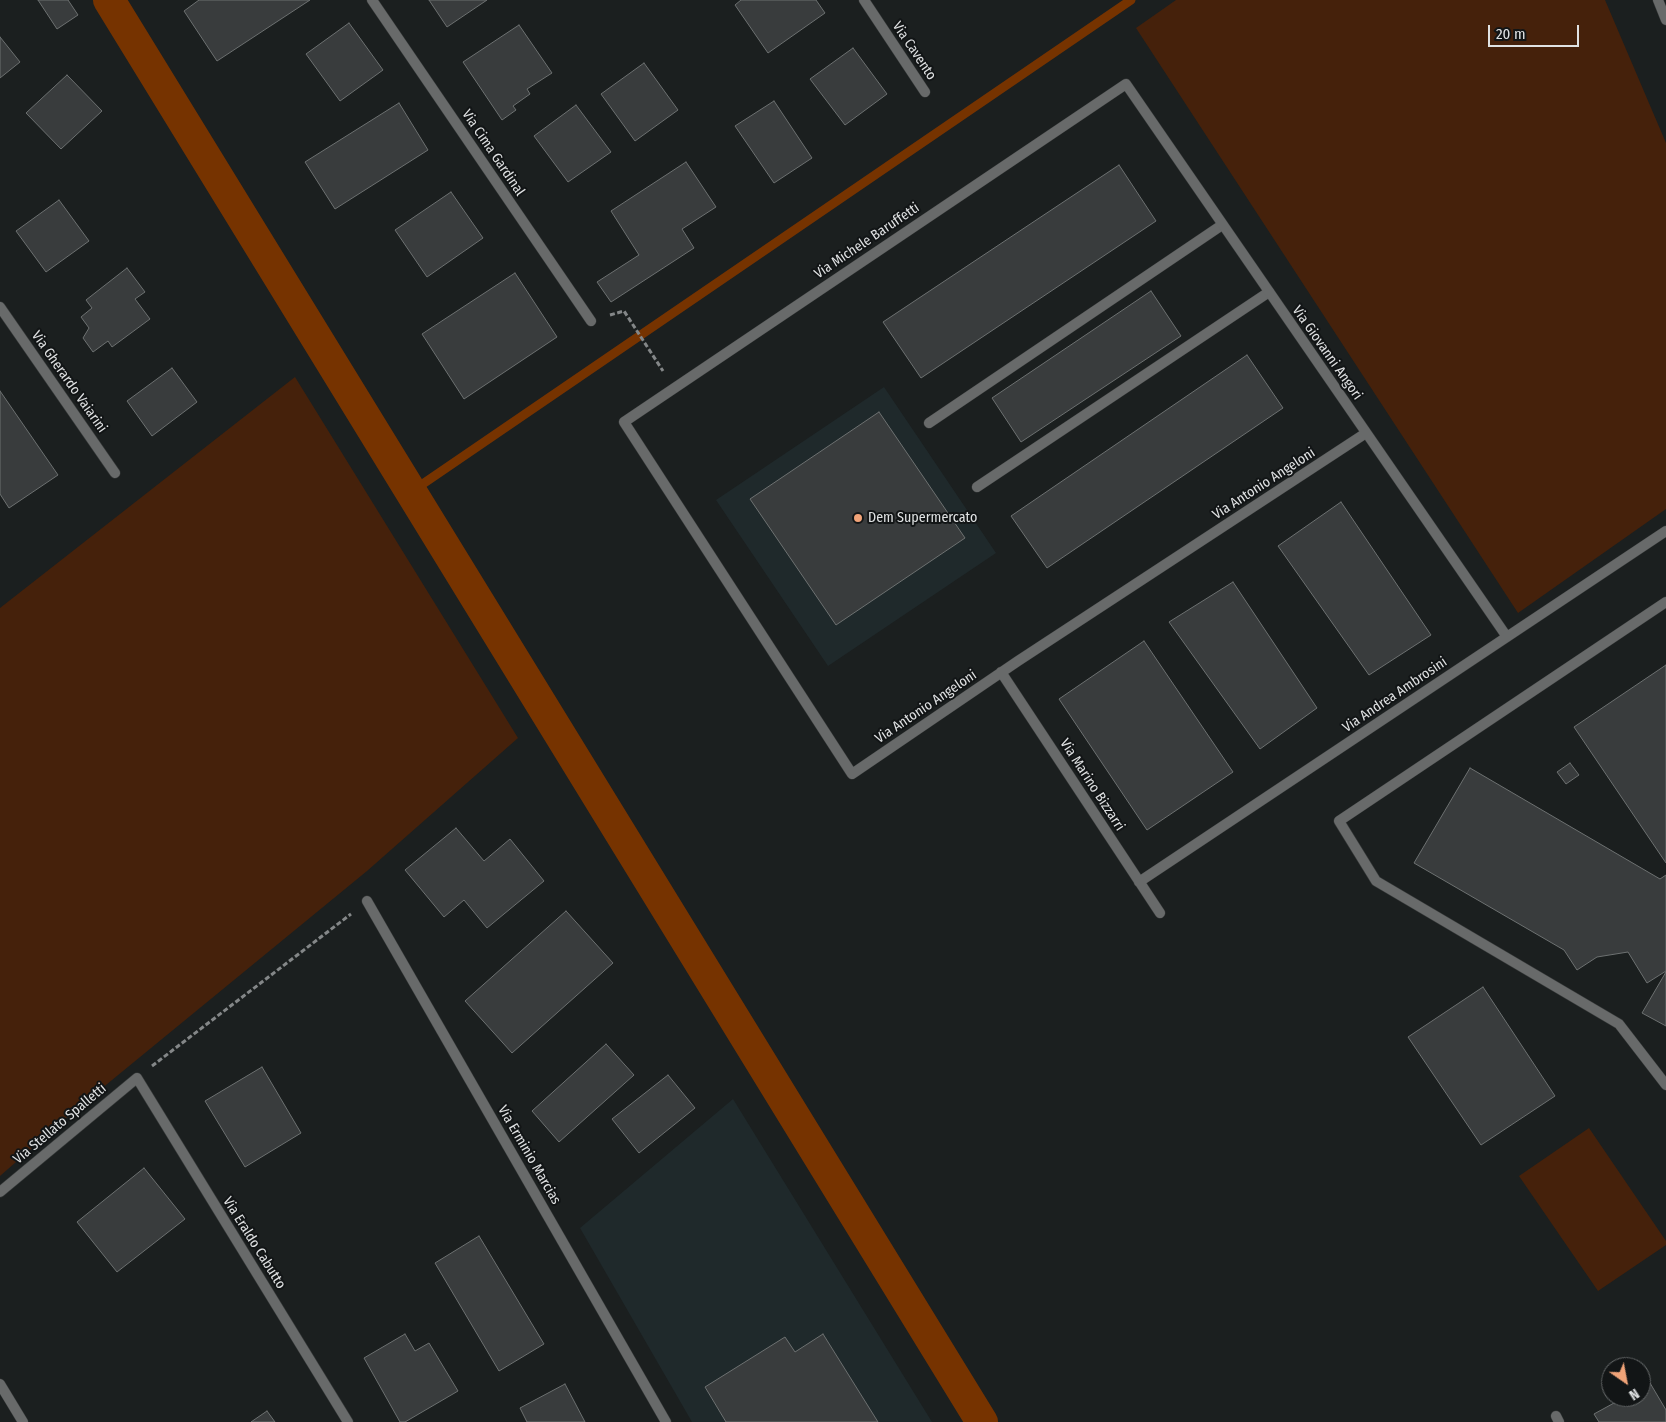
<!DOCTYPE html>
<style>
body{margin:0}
#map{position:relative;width:1666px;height:1422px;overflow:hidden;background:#1b1f1f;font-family:"Fira Sans Condensed",sans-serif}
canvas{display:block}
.north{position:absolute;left:1601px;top:1357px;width:50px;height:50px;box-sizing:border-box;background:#121516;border:1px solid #646768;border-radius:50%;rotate:147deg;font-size:14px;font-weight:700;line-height:20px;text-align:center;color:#e0e2e3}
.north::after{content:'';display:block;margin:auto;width:18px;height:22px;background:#f0a378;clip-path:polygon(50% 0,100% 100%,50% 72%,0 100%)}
.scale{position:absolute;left:1488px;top:25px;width:91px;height:22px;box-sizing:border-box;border:2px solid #e0e2e3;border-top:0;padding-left:6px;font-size:15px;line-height:18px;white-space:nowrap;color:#e0e2e3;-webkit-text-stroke:4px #121516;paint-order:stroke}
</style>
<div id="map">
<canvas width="1666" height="1422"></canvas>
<div class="north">N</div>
<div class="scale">20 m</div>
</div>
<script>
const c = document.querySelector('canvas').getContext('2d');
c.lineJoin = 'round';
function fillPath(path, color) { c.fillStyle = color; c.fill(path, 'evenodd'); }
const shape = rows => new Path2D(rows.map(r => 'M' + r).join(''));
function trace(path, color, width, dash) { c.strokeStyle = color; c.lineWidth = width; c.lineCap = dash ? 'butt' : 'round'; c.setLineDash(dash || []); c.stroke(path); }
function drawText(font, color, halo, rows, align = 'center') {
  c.font = font + ' "Fira Sans Condensed",sans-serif'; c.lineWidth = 4; c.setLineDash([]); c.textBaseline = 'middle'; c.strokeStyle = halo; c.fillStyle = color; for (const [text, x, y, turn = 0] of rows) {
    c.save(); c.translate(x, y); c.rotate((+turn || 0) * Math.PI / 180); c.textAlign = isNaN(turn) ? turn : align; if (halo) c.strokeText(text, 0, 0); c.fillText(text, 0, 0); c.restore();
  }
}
const built = shape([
 [884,387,996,553,828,666,716,500],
 [733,1099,932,1422,692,1422,580,1228]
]);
const green = shape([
 [1176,0,1605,0,1666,143,1666,509,1518,613,1136,28],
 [295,377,518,738,367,871,73,1112,0,1176,0,608],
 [1589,1128,1666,1241,1666,1245,1598,1291,1519,1176]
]);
const stream = shape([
 [411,492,1131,0]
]);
const canal = shape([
 [109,0,982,1422]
]);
const building = shape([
 [38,0,68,0,78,15,57,29,38,0],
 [199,0,310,0,217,61,184,11,199,0],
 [429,0,487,0,447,27,429,0],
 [741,0,816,0,825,13,768,53,735,5,741,0],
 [349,23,383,70,340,101,306,54,349,23],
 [519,25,552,73,527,89,530,94,513,106,516,110,502,120,463,62,519,25],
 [0,37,20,62,0,78,0,37],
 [853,48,887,94,845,125,810,79,853,48],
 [644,63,678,110,635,141,601,94,644,63],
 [67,75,102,111,61,149,26,113,67,75],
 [774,101,812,158,774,183,735,126,774,101],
 [399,103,428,150,335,209,305,162,399,103],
 [576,105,611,152,568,182,534,136,576,105],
 [686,162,716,207,682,229,694,248,611,302,597,282,639,255,611,211,686,162],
 [1119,165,1156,221,921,378,883,322,1119,165],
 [451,192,483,238,427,277,395,230,451,192],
 [59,200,89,241,46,272,16,231,59,200],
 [127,268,145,292,135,299,150,319,112,347,108,341,93,352,83,338,89,328,81,317,92,308,86,300,127,268],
 [515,273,557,337,464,399,422,334,515,273],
 [1151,291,1181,336,1021,442,992,398,1151,291],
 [1247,355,1283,408,1047,568,1011,516,1247,355],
 [172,368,197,402,152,436,127,401,172,368],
 [0,391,58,475,9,508,0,494,0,391],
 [879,412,965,538,836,625,750,499,879,412],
 [1341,502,1431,635,1369,675,1278,546,1341,502],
 [1233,582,1317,708,1260,749,1169,622,1233,582],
 [1144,641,1233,772,1147,830,1059,699,1144,641],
 [1666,665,1666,863,1574,727,1666,665],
 [1570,763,1579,775,1566,784,1557,772,1570,763],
 [1470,768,1660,879,1666,875,1666,971,1647,983,1628,952,1597,957,1577,970,1564,950,1414,863,1470,768],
 [456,828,484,861,510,839,544,881,487,928,464,900,444,917,405,870,456,828],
 [566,911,613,963,512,1053,465,1001,566,911],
 [1666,972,1666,1026,1642,1013,1666,972],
 [1483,987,1555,1096,1481,1145,1408,1037,1483,987],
 [606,1044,634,1075,559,1142,532,1111,606,1044],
 [262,1067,301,1133,245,1167,205,1101,262,1067],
 [668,1075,695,1108,639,1153,612,1119,668,1075],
 [144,1168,185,1219,117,1272,77,1222,144,1168],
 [479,1236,544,1344,499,1371,435,1263,479,1236],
 [405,1334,415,1351,429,1343,458,1391,405,1422,400,1422,364,1358,405,1334],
 [823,1334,878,1422,726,1422,705,1387,785,1337,795,1352,823,1334],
 [1650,1383,1666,1410,1666,1422,1599,1422,1594,1414,1625,1397,1641,1397,1641,1388,1650,1383],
 [565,1384,585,1422,527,1422,520,1408,565,1384],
 [267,1411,275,1422,251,1422,267,1411]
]);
const path = shape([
 [610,315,624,311,663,371],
 [152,1066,351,914]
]);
const service = shape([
 [929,423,1222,225],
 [977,487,1269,292],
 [1666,602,1339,821,1376,881,1619,1024,1666,1085]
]);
const minor = shape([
 [372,0,591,321],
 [864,0,925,92],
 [0,307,115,473],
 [1366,433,1018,661,852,774,624,422,1126,84,1507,637],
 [1001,672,1160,913],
 [1139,882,1666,531],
 [367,901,666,1422],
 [0,1192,137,1078,348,1422],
 [0,1384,23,1422],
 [1556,1416,1559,1422]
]);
const tertiary = shape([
 [1658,0,1666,20]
]);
const markers = [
 [858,518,5,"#f0a378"]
];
const streetNames = [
 ["Via Cavento",914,51,56],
 ["Via Cima Gardinal",493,153,56],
 ["Via Michele Baruffetti",867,241,-34],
 ["Via Giovanni Angori",1327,353,55],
 ["Via Gherardo Vaiarini",69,382,55],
 ["Via Antonio Angeloni",1264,484,-33],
 ["Via Andrea Ambrosini",1395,695,-34],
 ["Via Antonio Angeloni",926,707,-34],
 ["Via Marino Bizzarri",1092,785,57],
 ["Via Stellato Spalletti",60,1124,-40],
 ["Via Erminio Marcias",529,1155,60],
 ["Via Eraldo Cabutto",254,1243,58]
];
const poiNames = [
 ["Dem Supermercato",868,518]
];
fillPath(built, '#1f292b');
fillPath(green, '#45210b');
trace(stream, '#763300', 9);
trace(canal, '#763300', 32);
fillPath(building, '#393c3d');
trace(building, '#6d7171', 1);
trace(service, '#373a3a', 11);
trace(minor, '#373a3a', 11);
trace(tertiary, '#373a3a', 11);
trace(path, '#848788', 3, [5, 2.5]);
trace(service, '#686a6a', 10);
trace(minor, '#686a6a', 10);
trace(tertiary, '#686a6a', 10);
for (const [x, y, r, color] of markers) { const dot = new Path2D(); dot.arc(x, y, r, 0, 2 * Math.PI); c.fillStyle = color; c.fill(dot); trace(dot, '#121516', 2); }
drawText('14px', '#e0e2e3', '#121516', streetNames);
drawText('14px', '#e0e2e3', '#121516', poiNames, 'left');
</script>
